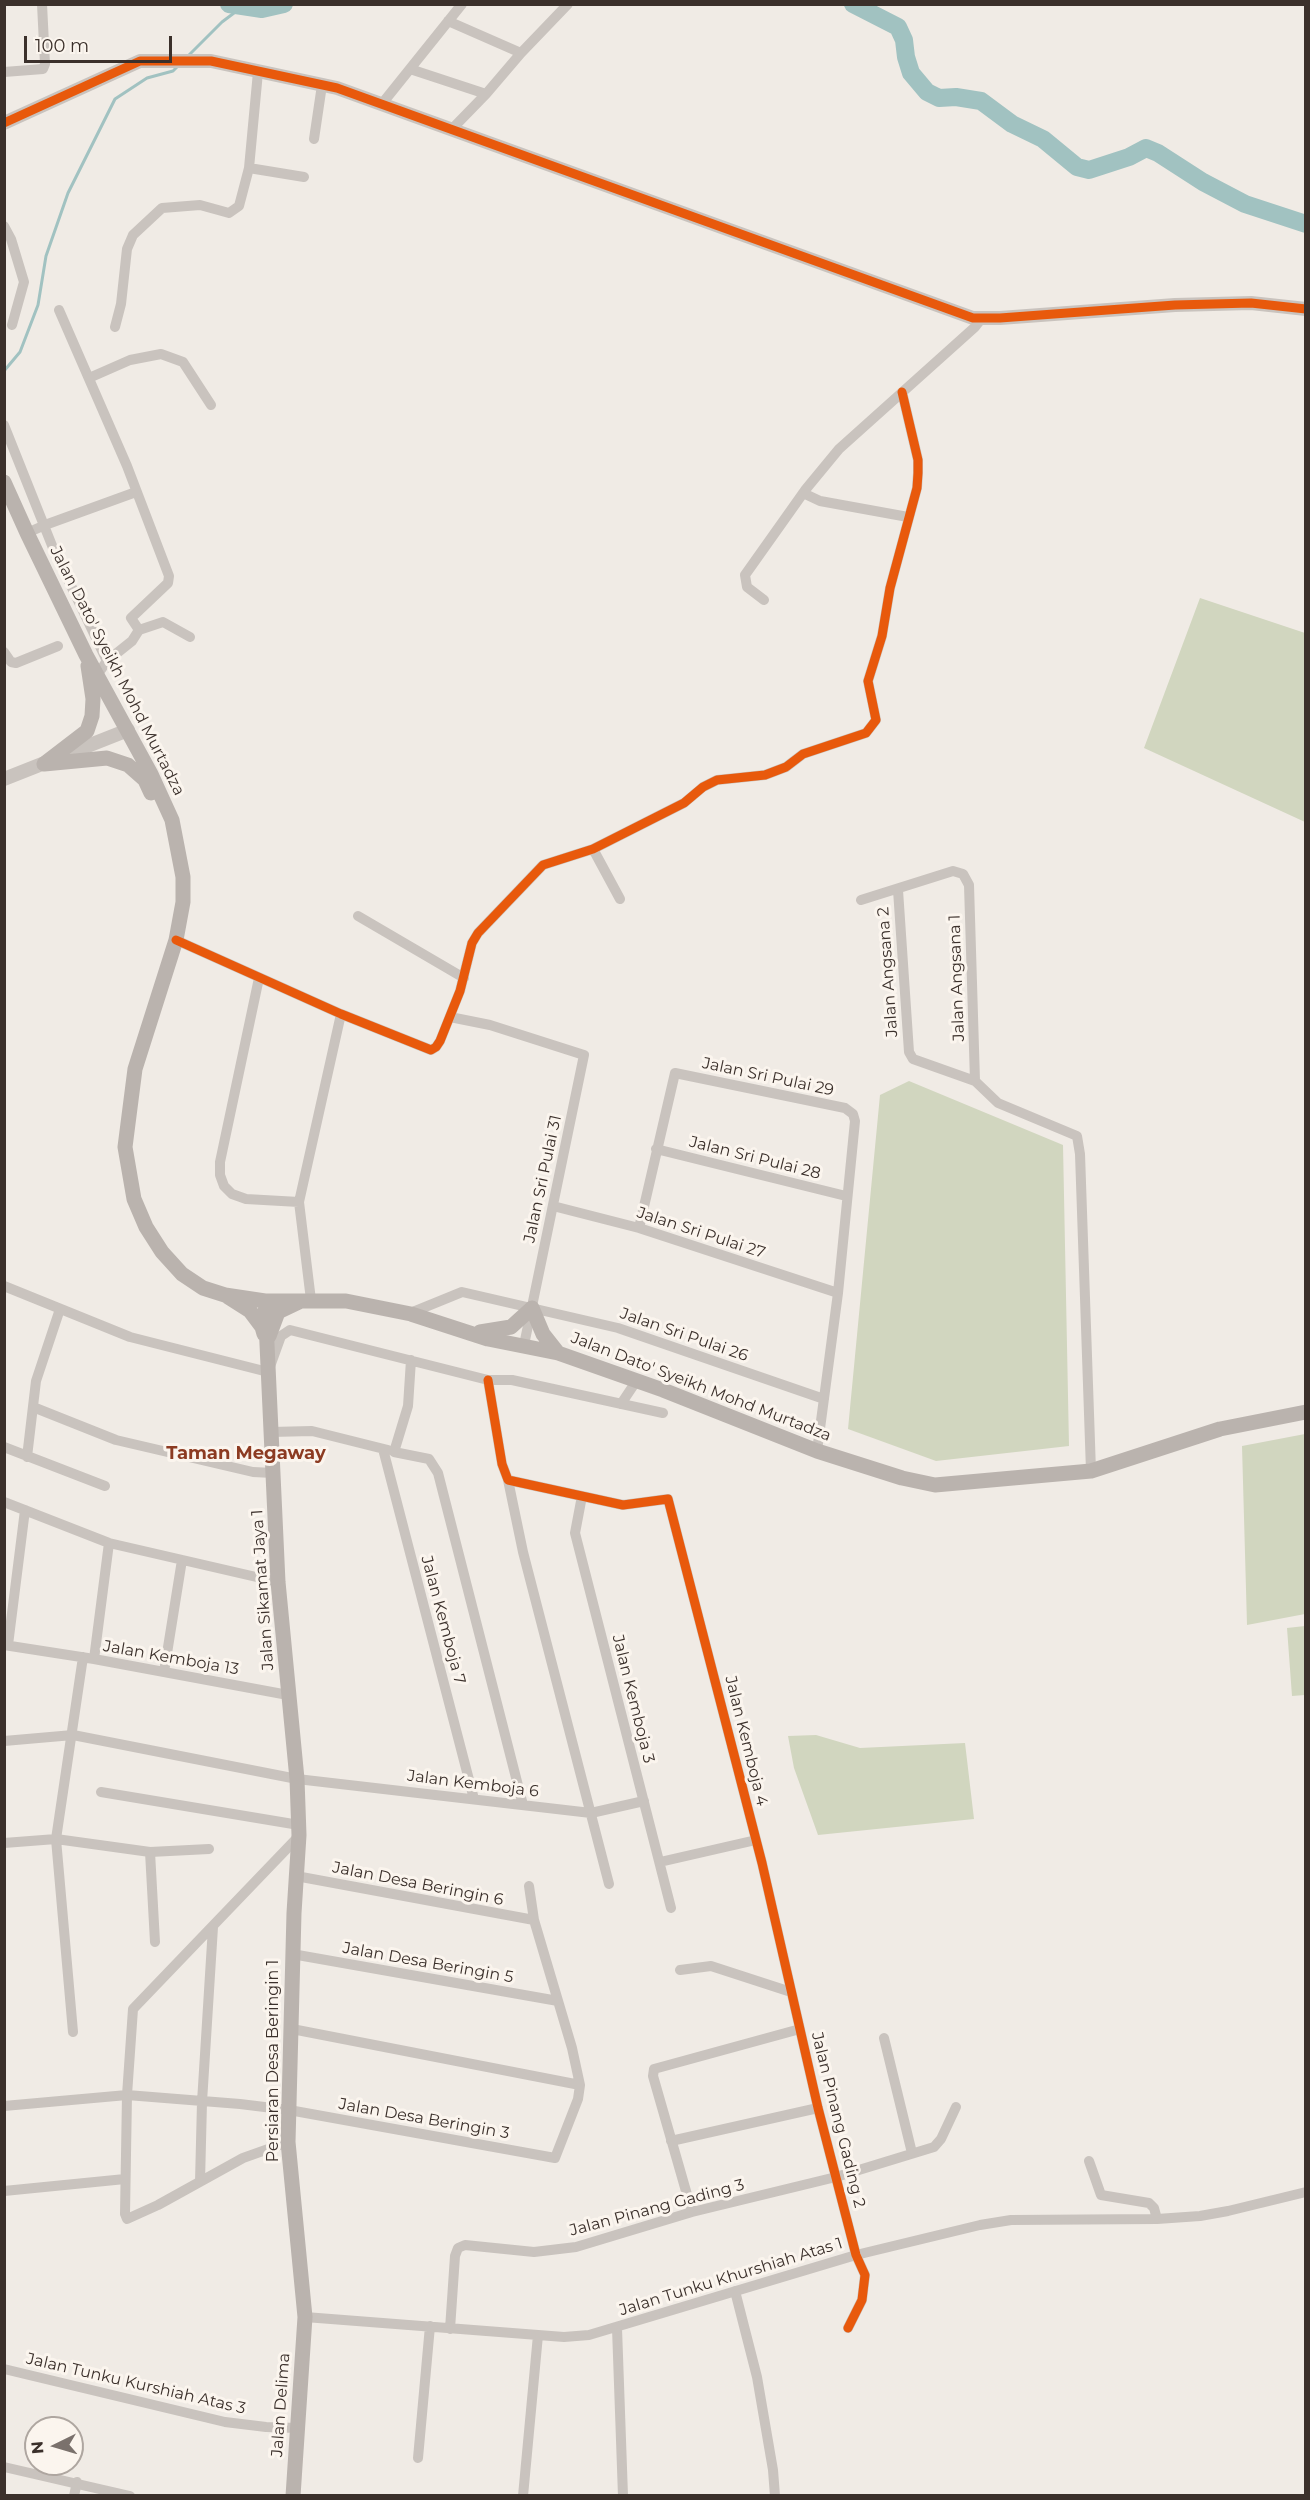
<!DOCTYPE html>
<style>
body{margin:0}
#map{position:relative;width:1310px;height:2500px;overflow:hidden;background:#f0ebe5;font-family:Montserrat,sans-serif}
canvas{display:block}
.frame{position:absolute;inset:0;border:6px solid #3b302b;pointer-events:none}
.north{position:absolute;left:24px;top:2416px;width:60px;height:60px;box-sizing:border-box;background:#fbf5ee;border:2px solid #aea6a0;border-radius:50%;rotate:265deg;font-size:16px;font-weight:700;line-height:24px;text-align:center;color:#3b302b}
.north::after{content:'';display:block;margin:auto;width:21px;height:27px;background:#7a716c;clip-path:polygon(50% 0,100% 100%,50% 72%,0 100%)}
.scale{position:absolute;left:24px;top:36px;width:148px;height:27px;box-sizing:border-box;border:3px solid #3b302b;border-top:0;padding-left:8px;font-size:18px;line-height:21px;white-space:nowrap;color:#3b302b;-webkit-text-stroke:4px #fbf5ee;paint-order:stroke}
</style>
<div id="map">
<canvas width="1310" height="2500"></canvas>
<div class="frame"></div>
<div class="north">N</div>
<div class="scale">100 m</div>
</div>
<script>
const c = document.querySelector('canvas').getContext('2d');
c.lineJoin = 'round';
function fillPath(path, color) { c.fillStyle = color; c.fill(path, 'evenodd'); }
const shape = rows => new Path2D(rows.map(r => 'M' + r).join(''));
function trace(path, color, width, dash) { c.strokeStyle = color; c.lineWidth = width; c.lineCap = dash ? 'butt' : 'round'; c.setLineDash(dash || []); c.stroke(path); }
function drawText(font, color, halo, rows, align = 'center') {
  c.font = font + ' Montserrat,sans-serif'; c.lineWidth = 6; c.setLineDash([]); c.textBaseline = 'middle'; c.strokeStyle = halo; c.fillStyle = color; for (const [text, x, y, turn = 0] of rows) {
    c.save(); c.translate(x, y); c.rotate((+turn || 0) * Math.PI / 180); c.textAlign = isNaN(turn) ? turn : align; if (halo) c.strokeText(text, 0, 0); c.fillText(text, 0, 0); c.restore();
  }
}
const green = shape([
 [1200,598,1305,633,1305,822,1144,748],
 [909,1081,1063,1145,1069,1446,936,1461,848,1429,880,1095],
 [1305,1434,1305,1614,1247,1625,1242,1446],
 [1305,1626,1305,1695,1292,1696,1287,1628],
 [816,1735,860,1748,965,1743,974,1819,818,1835,794,1768,788,1736]
]);
const stream = shape([
 [188,56,222,22,242,7],
 [4,371,20,352,38,305,46,256,68,193,115,99,147,78,173,71,179,65]
]);
const river = shape([
 [229,4,262,9,284,4],
 [853,4,898,27,904,40,906,57,911,73,927,92,939,98,956,97,981,101,1012,124,1043,139,1077,167,1089,170,1129,157,1146,148,1158,153,1203,182,1245,204,1306,224]
]);
const minor = shape([
 [448,21,521,53],
 [410,69,486,94],
 [4,72,43,69,45,64,42,4],
 [381,105,462,4],
 [451,130,486,94,521,53,568,4],
 [314,139,322,85],
 [249,168,304,177],
 [4,226,11,239,24,282,12,325],
 [59,310,127,466,169,576,168,583,131,618,139,630,132,641,107,661,97,675],
 [115,327,121,304,127,249,133,235,162,208,200,205,229,213,239,206,249,168,258,72],
 [89,378,130,360,161,354,183,362,211,405],
 [4,425,53,548,107,661],
 [803,493,820,501,908,517],
 [27,533,45,525,136,492],
 [764,600,747,587,745,575,806,489,839,449,975,327,982,318],
 [139,630,163,622,190,637],
 [4,652,11,662,16,663,58,646],
 [593,849,620,899],
 [898,890,909,1052,913,1059,975,1081,998,1103,1077,1136,1080,1154,1091,1471],
 [861,900,953,871,963,874,969,885,975,1081],
 [358,916,464,978],
 [176,940,341,1014,431,1050,436,1047,440,1041,460,991,472,943,478,933,543,865,593,849,684,803,703,787,717,780,765,775,786,767,803,754,866,733,876,720,868,681,882,636,890,588,917,488,918,473,918,460,902,392],
 [259,978,220,1162,220,1175,224,1186,232,1194,246,1199,299,1202],
 [450,1017,490,1025,584,1055,524,1345],
 [656,1149,846,1196],
 [553,1206,639,1228,838,1293],
 [639,1228,675,1073,845,1108,853,1114,855,1121,838,1293,817,1451],
 [4,1286,130,1337,268,1372,281,1336,290,1330,488,1380,512,1380,663,1413],
 [311,1300,299,1202,341,1014],
 [408,1314,462,1292,618,1328,824,1399],
 [411,1360,408,1406,394,1452,429,1459,438,1473,523,1805],
 [488,1380,502,1464,508,1480,623,1505,668,1499,762,1863,818,2108,856,2255,865,2275,862,2300,848,2328],
 [621,1404,637,1380],
 [33,1407,116,1440,253,1472,273,1473],
 [271,1432,312,1431,388,1450],
 [4,1447,105,1486],
 [383,1449,474,1799],
 [27,1457,36,1381,60,1309],
 [508,1480,523,1552,609,1884],
 [582,1496,575,1533,671,1908],
 [4,1502,109,1543,278,1582],
 [4,1645,94,1659,288,1695],
 [8,1645,25,1510],
 [94,1659,109,1543],
 [164,1672,182,1560],
 [4,1741,73,1735,297,1779,591,1813,644,1801],
 [101,1792,299,1825],
 [4,1843,56,1839,150,1852,209,1849],
 [150,1852,155,1942],
 [660,1862,756,1840],
 [296,1876,534,1920],
 [292,1954,558,2001],
 [680,1970,711,1966,791,1992],
 [292,2029,580,2085],
 [73,2032,56,1839,83,1657],
 [884,2038,912,2153],
 [4,2106,127,2095,240,2104,289,2110,555,2158,578,2099,580,2085,572,2048,534,1920,529,1886],
 [671,2141,818,2108],
 [288,2142,243,2158,158,2205,127,2219,125,2214,127,2095,133,2009,299,1836],
 [1089,2161,1101,2195,1149,2203,1154,2208,1157,2219],
 [200,2182,202,2102,213,1927],
 [4,2191,125,2179],
 [692,2212,653,2076,654,2069,800,2029],
 [735,2291,757,2377,773,2470,775,2496],
 [305,2317,564,2337,589,2335,856,2255,980,2225,1011,2220,1157,2219,1200,2216,1228,2211,1306,2192],
 [617,2328,623,2496],
 [450,2329,455,2256,458,2248,465,2245,534,2252,576,2247,692,2212,836,2177,934,2147,941,2139,956,2107],
 [4,2369,225,2422,266,2427,297,2428],
 [418,2458,430,2326],
 [4,2467,130,2496],
 [74,2496,77,2482],
 [523,2496,538,2335]
]);
const tertiary = shape([
 [4,123,140,61,211,61,337,88,973,318,1000,318,1175,305,1251,303,1306,309],
 [4,779,128,730]
]);
const secondary = shape([
 [4,482,27,533,86,655,151,774,172,820,183,877,183,902,176,940,135,1069,125,1147,134,1199,146,1227,162,1252,182,1274,203,1288,225,1295,265,1301,346,1301,411,1314,488,1339,558,1353,663,1390,817,1451,902,1478,935,1485,1091,1471,1220,1429,1306,1412],
 [44,764,107,758,128,765,145,780,151,793],
 [44,764,87,731,92,716,93,699,88,666],
 [228,1297,250,1311,262,1327,264,1334],
 [265,1301,278,1582,297,1779,299,1835,294,1913,288,2142,305,2317,293,2496],
 [532,1308,543,1334,558,1353],
 [480,1332,511,1327,532,1308],
 [269,1336,278,1312,299,1302]
]);
const cycleway = shape([
 [4,123,140,61,211,61,337,88,973,318,1000,318,1175,305,1251,303,1306,309],
 [176,940,341,1014,431,1050,436,1047,440,1041,460,991,472,943,478,933,543,865,593,849,684,803,703,787,717,780,765,775,786,767,803,754,866,733,876,720,868,681,882,636,890,588,917,488,918,473,918,460,902,392],
 [488,1380,502,1464,508,1480,623,1505,668,1499,762,1863,818,2108,856,2255,865,2275,862,2300,848,2328]
]);
const streetNames = [
 ["Jalan Dato' Syeikh Mohd Murtadza",117,671,63],
 ["Jalan Angsana 2",888,972,-94],
 ["Jalan Angsana 1",957,978,-92],
 ["Jalan Sri Pulai 29",768,1077,12],
 ["Jalan Sri Pulai 28",755,1158,14],
 ["Jalan Sri Pulai 31",543,1179,-78],
 ["Jalan Sri Pulai 27",701,1233,18],
 ["Jalan Sri Pulai 26",684,1335,19],
 ["Jalan Dato' Syeikh Mohd Murtadza",701,1387,21],
 ["Jalan Sikamat Jaya 1",263,1590,-94],
 ["Jalan Kemboja 7",443,1620,75],
 ["Jalan Kemboja 13",171,1658,10],
 ["Jalan Kemboja 3",633,1699,76],
 ["Jalan Kemboja 4",746,1741,76],
 ["Jalan Kemboja 6",473,1784,7],
 ["Jalan Desa Beringin 6",418,1884,11],
 ["Jalan Desa Beringin 5",428,1963,10],
 ["Persiaran Desa Beringin 1",273,2061,-90],
 ["Jalan Desa Beringin 3",424,2119,10],
 ["Jalan Pinang Gading 2",838,2120,76],
 ["Jalan Pinang Gading 3",657,2208,-15],
 ["Jalan Tunku Khurshiah Atas 1",731,2277,-17],
 ["Jalan Tunku Kurshiah Atas 3",136,2384,13],
 ["Jalan Delima",281,2405,-86]
];
const neighbourhoodNames = [
 ["Taman Megaway",246,1454]
];
fillPath(green, '#d1d6bf');
trace(stream, '#a1c2c1', 3);
trace(river, '#a1c2c1', 18);
trace(minor, '#c9c3be', 10);
trace(tertiary, '#c9c3be', 14);
trace(secondary, '#bab3ae', 15);
trace(cycleway, '#e8590c', 9);
drawText('16px', '#3b302b', '#fbf5ee', streetNames);
drawText('bold 18px', '#8c3b22', '#fbf5ee', neighbourhoodNames);
</script>
